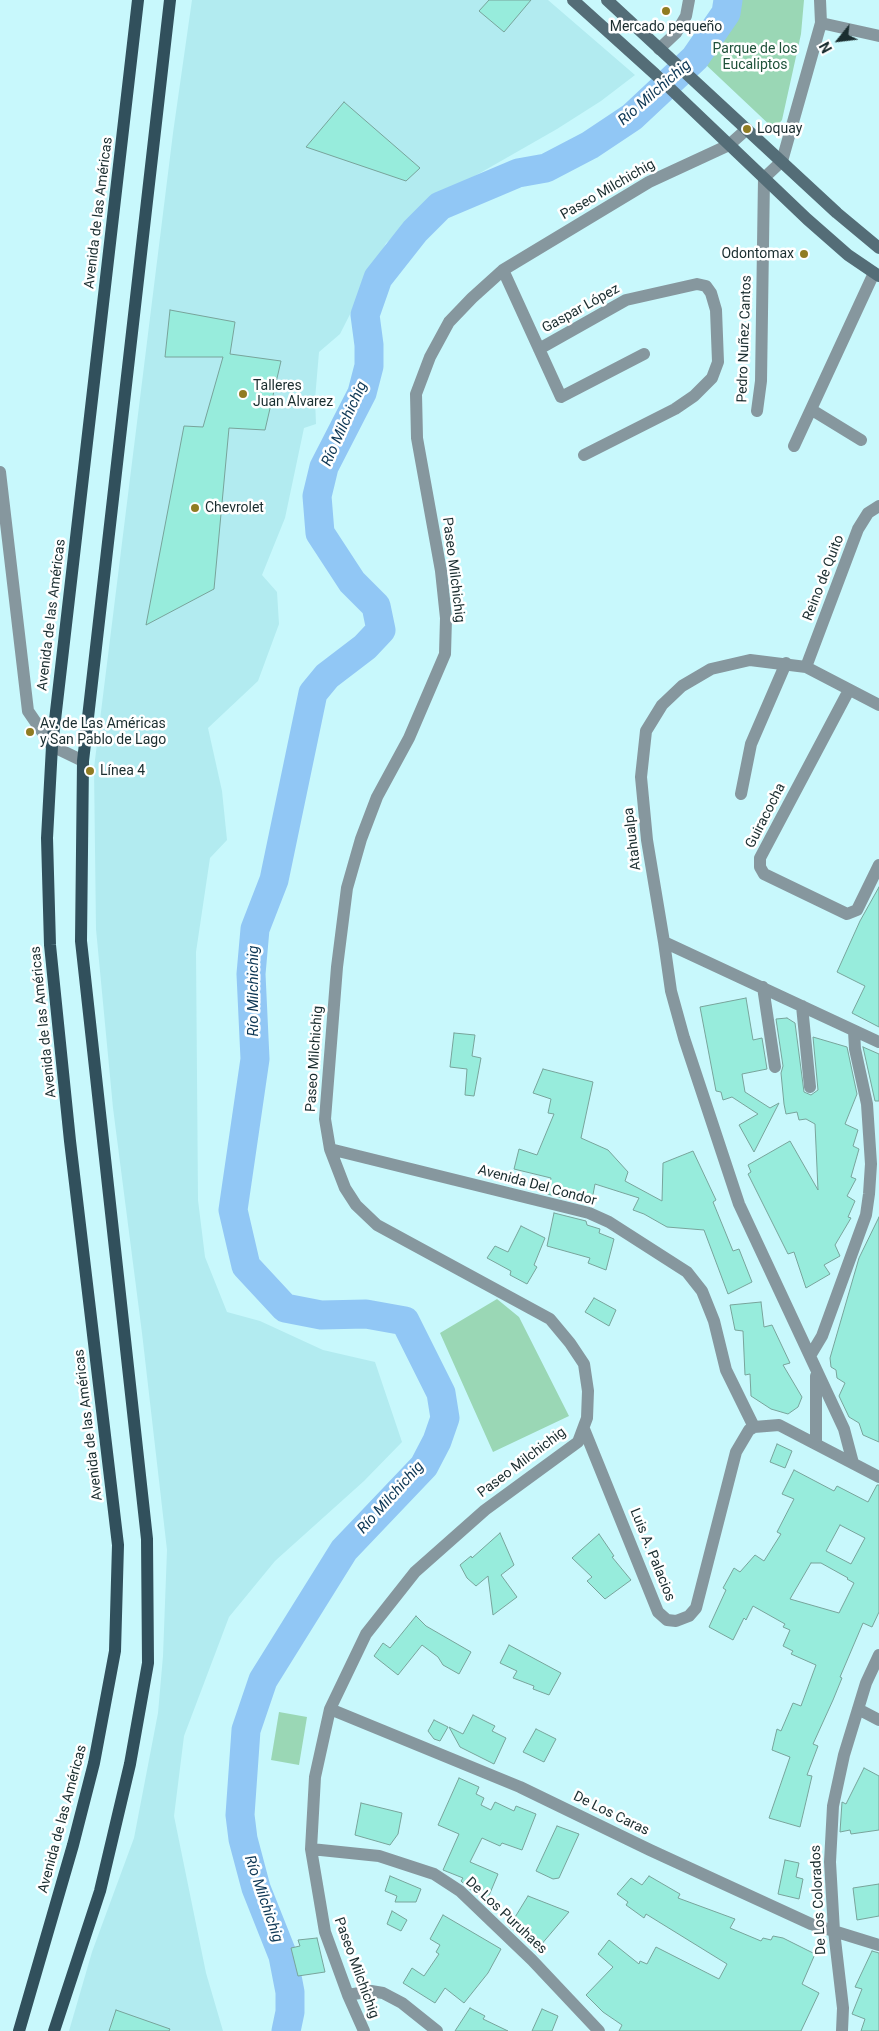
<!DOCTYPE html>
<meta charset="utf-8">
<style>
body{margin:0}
#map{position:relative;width:879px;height:2031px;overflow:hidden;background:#c8f8fc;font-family:Roboto,sans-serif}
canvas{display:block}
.north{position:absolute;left:814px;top:15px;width:50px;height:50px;-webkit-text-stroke:4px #fff;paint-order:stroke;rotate:241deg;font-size:14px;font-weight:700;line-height:20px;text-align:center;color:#1a2d2f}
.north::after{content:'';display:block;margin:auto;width:18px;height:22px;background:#1a2d2f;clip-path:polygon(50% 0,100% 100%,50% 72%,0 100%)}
</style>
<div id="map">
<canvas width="879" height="2031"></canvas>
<div class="north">N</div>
</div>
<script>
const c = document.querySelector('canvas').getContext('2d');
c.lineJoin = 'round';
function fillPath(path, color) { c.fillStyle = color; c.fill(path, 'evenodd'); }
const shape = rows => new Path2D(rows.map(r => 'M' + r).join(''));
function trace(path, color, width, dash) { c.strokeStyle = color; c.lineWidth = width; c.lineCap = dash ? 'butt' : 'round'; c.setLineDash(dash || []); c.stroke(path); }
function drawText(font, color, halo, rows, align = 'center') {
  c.font = font + ' Roboto,sans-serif'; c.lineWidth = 5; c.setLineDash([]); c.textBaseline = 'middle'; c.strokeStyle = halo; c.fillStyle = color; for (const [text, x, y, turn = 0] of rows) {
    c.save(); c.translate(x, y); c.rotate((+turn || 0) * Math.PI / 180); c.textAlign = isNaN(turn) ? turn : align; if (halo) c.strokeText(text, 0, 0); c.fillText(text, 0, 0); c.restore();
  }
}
const built = shape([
 [192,0,548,0,635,75,601,101,557,129,459,185,386,243,340,334,319,352,315,399,316,424,304,428,285,518,262,575,277,592,279,624,258,681,208,728,222,791,227,840,210,858,196,952,198,1200,205,1257,227,1312,260,1321,323,1350,375,1362,402,1442,364,1481,275,1561,229,1617,184,1736,174,1816,206,1973,223,2031,69,2031,92,1952,134,1838,158,1713,163,1656,167,1550,142,1333,113,1108,96,929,94,768,173,133]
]);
const green = shape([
 [735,0,804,0,801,34,782,120,774,129,704,63,735,15],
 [497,1299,519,1317,569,1416,493,1452,440,1333],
 [279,1712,307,1717,299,1765,271,1760]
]);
const water = shape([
 [717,0,735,0,735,15,704,63,687,50,716,9]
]);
const river = shape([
 [286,2031,290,2012,290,1992,283,1956,256,1888,243,1839,240,1815,246,1730,263,1680,344,1550,424,1466,437,1441,445,1418,441,1393,405,1321,366,1314,321,1315,285,1308,246,1266,233,1210,255,1059,251,974,255,929,274,880,313,693,327,676,365,647,381,630,376,606,352,582,320,533,317,496,324,467,362,393,369,366,369,345,365,315,378,278,415,231,440,206,518,173,546,168,590,145,632,117,695,58,726,13,728,0]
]);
const building = shape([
 [489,0,531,0,504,32,479,11,489,0],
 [344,102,420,168,406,181,306,147,344,102],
 [170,310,235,322,230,354,281,361,265,430,229,428,214,589,146,625,184,426,203,427,223,357,165,357,170,310],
 [879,887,879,1027,852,1013,865,986,837,972,860,921,879,887],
 [746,998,753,1040,762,1038,767,1069,742,1074,745,1092,770,1108,779,1103,754,1152,739,1125,758,1114,732,1097,723,1100,721,1092,716,1091,700,1007,746,998],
 [787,1018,795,1023,804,1092,811,1095,818,1090,813,1037,847,1047,857,1094,845,1124,858,1130,853,1146,859,1149,851,1177,856,1179,847,1196,855,1201,848,1217,851,1218,835,1245,840,1256,824,1265,830,1274,806,1288,794,1252,788,1254,748,1174,751,1172,748,1165,790,1141,818,1190,815,1124,806,1119,799,1120,797,1112,786,1114,784,1104,781,1073,783,1066,776,1019,787,1018],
 [454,1033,475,1035,472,1056,481,1058,474,1096,465,1095,467,1069,450,1067,454,1033],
 [863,1047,879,1054,879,1101,875,1101,863,1047],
 [543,1069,593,1082,581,1138,608,1150,628,1172,625,1181,662,1201,663,1163,693,1151,716,1200,713,1202,733,1251,739,1249,752,1282,728,1294,704,1230,667,1227,644,1214,633,1210,639,1198,595,1184,591,1205,547,1194,551,1178,514,1169,519,1149,537,1155,554,1114,548,1113,551,1099,533,1093,543,1069],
 [554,1213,586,1221,587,1225,600,1229,599,1233,614,1239,606,1270,588,1263,590,1258,547,1246,554,1213],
 [879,1217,879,1442,863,1435,859,1423,849,1417,839,1396,845,1383,837,1378,836,1370,831,1367,830,1358,859,1258,879,1217],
 [521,1226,545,1238,534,1265,537,1267,527,1284,510,1275,511,1271,487,1258,495,1246,508,1252,521,1226],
 [594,1298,616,1310,609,1326,585,1312,594,1298],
 [761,1302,764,1327,772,1325,790,1363,783,1365,802,1397,798,1407,788,1414,771,1409,751,1396,750,1374,745,1375,743,1331,735,1330,730,1305,761,1302],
 [777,1444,792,1451,785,1468,770,1462,777,1444],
 [794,1470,834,1491,837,1486,868,1502,877,1485,879,1485,879,1612,872,1627,863,1623,840,1677,842,1678,833,1700,813,1744,818,1746,807,1775,812,1776,800,1827,769,1818,790,1757,772,1750,777,1729,781,1731,793,1703,801,1706,816,1665,791,1654,793,1651,783,1646,790,1630,783,1627,785,1624,753,1606,746,1620,744,1618,733,1640,709,1627,726,1590,723,1588,734,1568,740,1572,755,1555,764,1561,781,1534,777,1532,794,1499,782,1494,794,1470],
 [840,1525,865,1538,851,1564,826,1551,840,1525],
 [811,1563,821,1563,848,1578,847,1579,854,1583,839,1613,790,1599,811,1563],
 [500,1533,514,1565,501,1575,517,1597,493,1615,488,1576,476,1586,467,1578,460,1565,471,1556,472,1558,500,1533],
 [599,1534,614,1556,612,1557,631,1580,605,1599,587,1581,592,1577,572,1558,599,1534],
 [416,1616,426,1626,471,1652,459,1674,443,1665,438,1657,422,1645,398,1675,374,1656,383,1643,390,1648,416,1616],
 [509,1645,561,1673,549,1695,533,1689,534,1686,513,1678,517,1671,500,1663,509,1645],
 [473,1715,495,1726,492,1731,506,1738,494,1764,460,1747,449,1727,463,1734,473,1715],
 [434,1720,448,1727,440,1741,434,1739,428,1731,434,1720],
 [536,1729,556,1739,544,1762,523,1752,536,1729],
 [864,1768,879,1776,879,1830,851,1834,850,1830,840,1832,842,1802,846,1804,864,1768],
 [459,1778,479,1787,476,1794,484,1798,481,1805,491,1810,495,1802,514,1811,516,1806,536,1814,522,1850,502,1843,500,1846,482,1838,470,1862,498,1874,488,1898,472,1891,461,1881,463,1878,443,1870,459,1834,438,1825,459,1778],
 [361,1803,402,1813,398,1834,390,1845,355,1835,361,1803],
 [557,1826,579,1834,559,1878,553,1879,536,1871,557,1826],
 [785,1860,799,1863,796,1877,803,1879,799,1899,778,1894,785,1860],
 [390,1876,421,1889,416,1902,395,1902,397,1896,385,1891,390,1876],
 [649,1876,680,1894,678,1898,735,1919,730,1928,761,1941,763,1938,771,1940,773,1936,783,1938,815,1954,802,1984,819,1993,801,2031,619,2031,622,2025,603,2012,586,1995,613,1967,598,1954,609,1940,639,1964,640,1961,647,1964,656,1947,719,1979,727,1964,646,1914,644,1918,626,1905,628,1902,617,1894,631,1878,642,1885,649,1876],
 [879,1884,879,1916,857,1920,853,1888,879,1884],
 [528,1896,569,1912,540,1946,509,1927,528,1896],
 [392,1911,407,1920,401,1931,387,1924,392,1911],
 [443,1915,501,1949,488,1973,464,2003,445,1988,435,2003,403,1983,412,1968,424,1976,439,1954,436,1952,440,1945,430,1939,443,1915],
 [317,1938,325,1972,298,1976,291,1948,300,1946,298,1940,317,1938],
 [872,1951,879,1953,879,2031,861,2031,865,2019,852,2014,862,1989,855,1987,872,1951],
 [470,2008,485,2016,483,2019,508,2031,455,2031,470,2008],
 [542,2009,558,2016,552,2031,532,2031,542,2009],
 [116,2010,170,2029,169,2031,109,2031,116,2010]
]);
const minor = shape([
 [821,23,879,36],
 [659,49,676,33,686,16,689,0],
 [503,270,561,397,644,354],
 [539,349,626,300,697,284,706,286,711,293,716,310,718,362,712,378,694,396,675,409,584,455],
 [812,410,861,440],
 [757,411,761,381,764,178,782,161,821,23,820,0],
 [794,446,874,273],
 [0,472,28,711,52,746,83,761],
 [806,667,858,529,868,513,879,506],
 [849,690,760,858,760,867,764,874,847,914,857,910,879,865],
 [879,705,806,667,750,660,711,669,682,686,662,705,646,731,641,777,647,840,664,942,879,1042],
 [741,794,751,744,786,663],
 [664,942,671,991,684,1038,739,1204,844,1429,853,1463],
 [763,987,775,1067],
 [802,1006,810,1087],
 [330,1149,589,1213,609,1222,687,1272,702,1291,714,1321,726,1370,754,1427,779,1425,879,1477],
 [810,1356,822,1336,866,1215,869,1194,871,1164,867,1104,855,1049,854,1031],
 [816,1376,816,1443],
 [584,1429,658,1612,667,1620,676,1621,689,1616,696,1608,736,1452,749,1430,754,1427],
 [330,1709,520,1787,650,1850,811,1924,879,1945],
 [858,1709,879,1720],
 [311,1849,379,1856,434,1874,460,1891,532,1960,599,2031],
 [348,1995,371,1991,383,1993,402,2003,437,2031],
 [364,2031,348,1995,325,1932,311,1849,315,1777,330,1709,366,1634,415,1572,485,1510,578,1442,587,1418,588,1391,584,1364,570,1343,550,1319,377,1225,356,1205,345,1188,330,1149,325,1119,337,967,347,888,361,839,377,797,409,738,445,654,446,618,441,571,417,438,416,394,430,357,449,322,472,298,503,270,649,182,729,145,747,129],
 [842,2031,843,2008,834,1931,830,1862,833,1806,844,1755,866,1683,879,1655]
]);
const secondary = shape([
 [573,0,655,74,807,219,848,255,879,276],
 [607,0,837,213,879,248]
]);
const primary = shape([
 [19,2031,73,1845,94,1763,115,1651,118,1545,70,1141,50,945,47,838,52,746,138,0],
 [54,2031,100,1891,130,1764,148,1663,147,1539,81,941,83,761,170,0]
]);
const markers = [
 [666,11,5,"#907c22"],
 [747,129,5,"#907c22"],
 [804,254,5,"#907c22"],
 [243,394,5,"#907c22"],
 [195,508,5,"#907c22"],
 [30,732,5,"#907c22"],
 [90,771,5,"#907c22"]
];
const poiNames = [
 ["Mercado pequeño",666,27,"center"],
 ["Loquay",757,129],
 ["Odontomax",794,254,"right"],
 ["Talleres",253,386],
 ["Juan Alvarez",253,402],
 ["Chevrolet",205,508],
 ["Av. de Las Américas",40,724],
 ["y San Pablo de Lago",40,740],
 ["Línea 4",100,771]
];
const parkNames = [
 ["Parque de los",755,49],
 ["Eucaliptos",755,65]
];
const streetNames = [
 ["Paseo Milchichig",608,190,-30],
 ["Avenida de las Américas",99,213,-83],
 ["Gaspar López",581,309,-29],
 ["Pedro Nuñez Cantos",745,339,-88],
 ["Paseo Milchichig",453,570,83],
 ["Reino de Quito",824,578,-69],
 ["Avenida de las Américas",52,615,-83],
 ["Guiracocha",766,816,-63],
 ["Atahualpa",633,839,-97],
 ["Avenida de las Américas",44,1022,-96],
 ["Paseo Milchichig",315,1059,-86],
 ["Avenida Del Condor",537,1186,15],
 ["Avenida de las Américas",89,1425,-97],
 ["Paseo Milchichig",522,1463,-37],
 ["Luis A. Palacios",652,1555,68],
 ["De Los Caras",611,1814,26],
 ["Avenida de las Américas",63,1819,-75],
 ["De Los Colorados",819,1900,-93],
 ["De Los Puruhaes",506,1916,43],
 ["Paseo Milchichig",356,1968,70]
];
const waterNames = [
 ["Río Milchichig",655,93,-41],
 ["Río Milchichig",345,424,-66],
 ["Río Milchichig",254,991,-90],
 ["Río Milchichig",391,1498,-48],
 ["Río Milchichig",263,1899,71]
];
fillPath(built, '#b2ebf0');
fillPath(green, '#9ad7b5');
fillPath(water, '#91c7f5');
trace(river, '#91c7f5', 29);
fillPath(building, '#97ecdc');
trace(building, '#78a49b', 1);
trace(minor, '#86979e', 12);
trace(secondary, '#546d77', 12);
trace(primary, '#31505c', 12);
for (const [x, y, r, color] of markers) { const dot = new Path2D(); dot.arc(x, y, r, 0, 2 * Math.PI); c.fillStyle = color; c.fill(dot); trace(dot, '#fff', 2); }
drawText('14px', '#1a2d2f', '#fff', poiNames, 'left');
drawText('14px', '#1f523a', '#fff', parkNames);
drawText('14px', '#1a2d2f', '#fff', streetNames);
drawText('italic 15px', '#0d3755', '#fff', waterNames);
</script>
